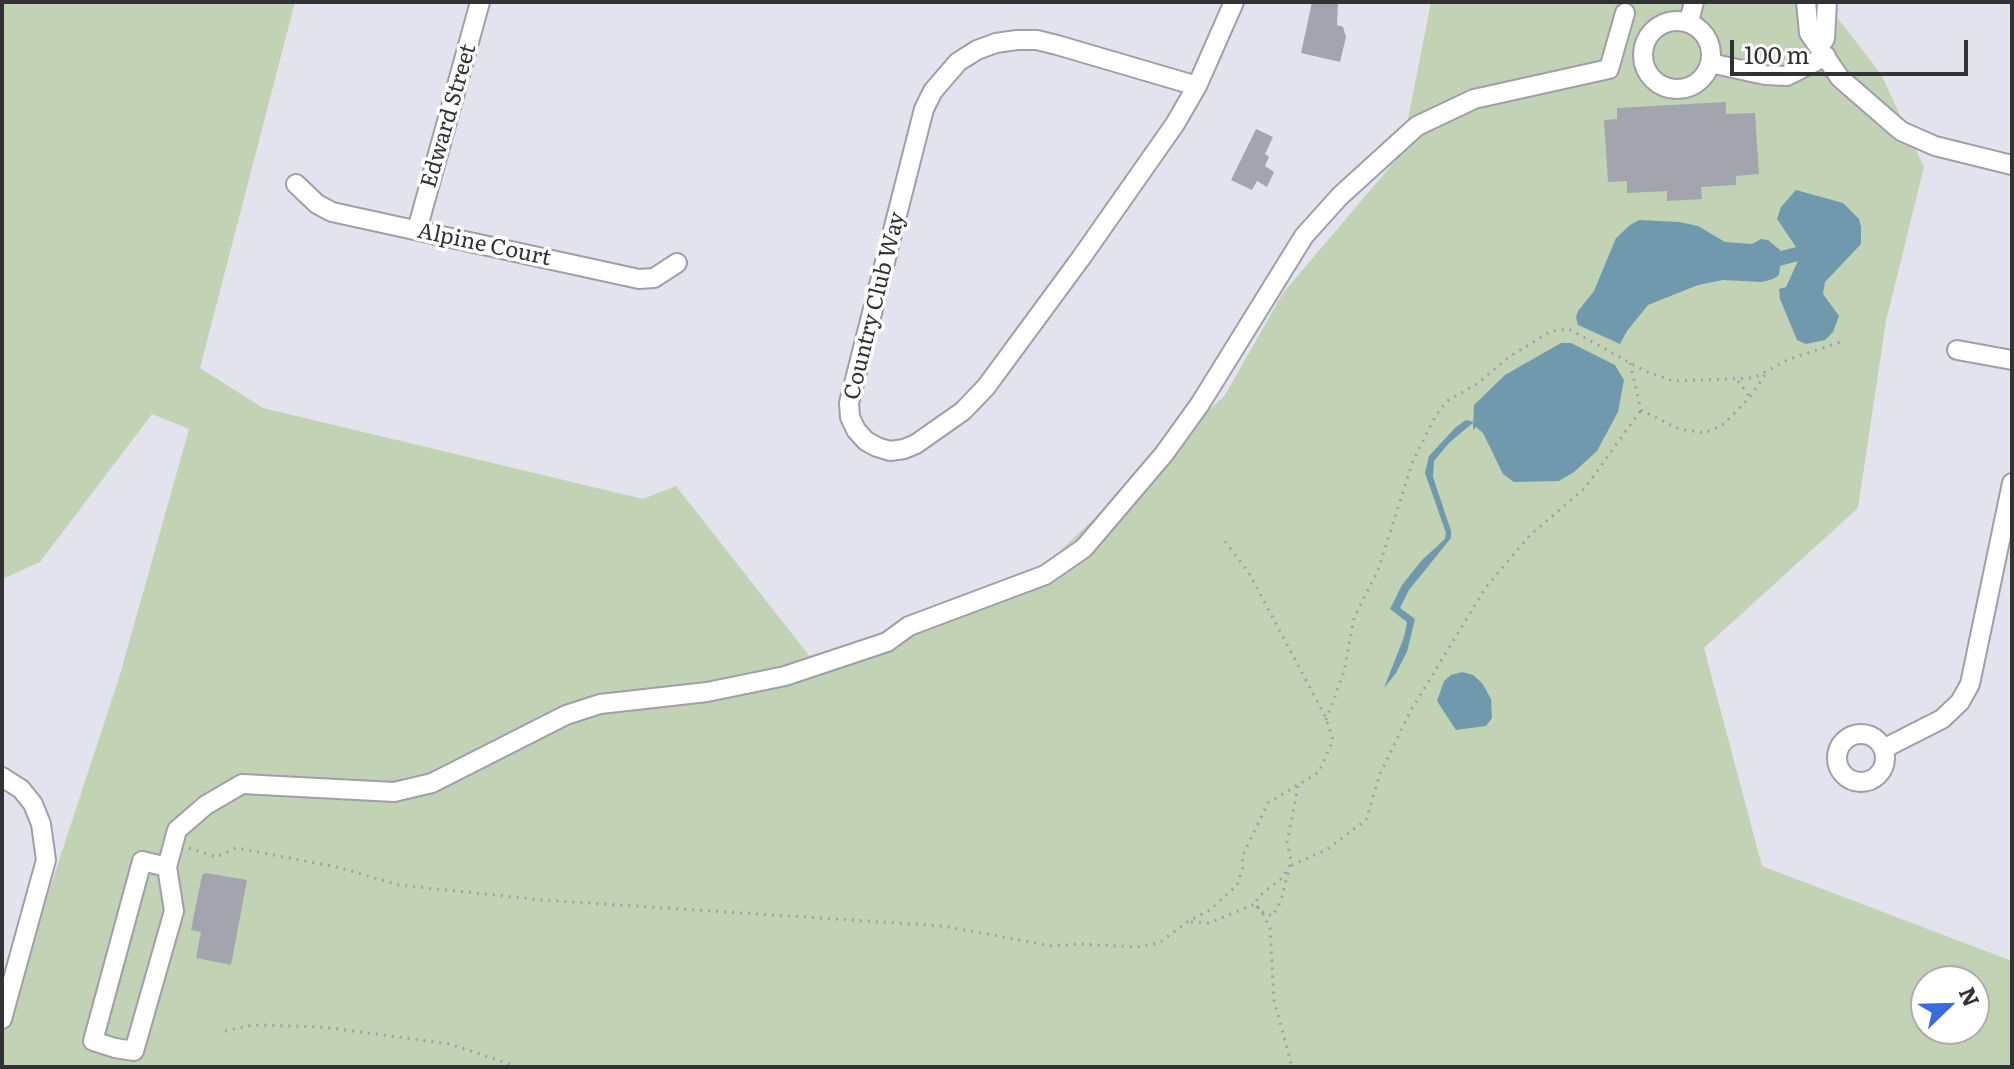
<!DOCTYPE html>
<style>
body{margin:0}
#map{position:relative;width:2014px;height:1069px;overflow:hidden;background:#e2e3ed;font-family:Literata,serif}
canvas{display:block}
.frame{position:absolute;inset:0;border:4px solid #313235;pointer-events:none}
.north{position:absolute;left:1910px;top:965px;width:80px;height:80px;box-sizing:border-box;background:#fff;border:2px solid #adadae;border-radius:50%;rotate:67deg;font-size:22px;font-weight:700;line-height:32px;text-align:center;color:#313235}
.north::after{content:'';display:block;margin:auto;width:28px;height:36px;background:#3a6bdc;clip-path:polygon(50% 0,100% 100%,50% 72%,0 100%)}
.scale{position:absolute;left:1730px;top:40px;width:238px;height:36px;box-sizing:border-box;border:4px solid #313235;border-top:0;padding-left:10px;font-size:24px;line-height:28px;white-space:nowrap;color:#313235;-webkit-text-stroke:6px #fff;paint-order:stroke}
</style>
<div id="map">
<canvas width="2014" height="1069"></canvas>
<div class="frame"></div>
<div class="north">N</div>
<div class="scale">100 m</div>
</div>
<script>
const c = document.querySelector('canvas').getContext('2d');
c.lineJoin = 'round';
function fillPath(path, color) { c.fillStyle = color; c.fill(path, 'evenodd'); }
const shape = rows => new Path2D(rows.map(r => 'M' + r).join(''));
function trace(path, color, width, dash) { c.strokeStyle = color; c.lineWidth = width; c.lineCap = dash ? 'butt' : 'round'; c.setLineDash(dash || []); c.stroke(path); }
function drawText(font, color, halo, rows, align = 'center') {
  c.font = font + ' Literata,serif'; c.lineWidth = 7; c.setLineDash([]); c.textBaseline = 'middle'; c.strokeStyle = halo; c.fillStyle = color; for (const [text, x, y, turn = 0] of rows) {
    c.save(); c.translate(x, y); c.rotate((+turn || 0) * Math.PI / 180); c.textAlign = isNaN(turn) ? turn : align; if (halo) c.strokeText(text, 0, 0); c.fillText(text, 0, 0); c.restore();
  }
}
const green = shape([
 [2,2,295,2,200,368,263,408,643,499,676,486,811,658,1024,585,1225,395,1283,293,1401,154,1431,2,1825,2,1881,74,1924,167,1886,321,1858,508,1704,648,1762,866,2012,961,2012,1067,2,1067,2,1034,119,678,189,429,152,414,40,562,2,579],
 [1926,981,1974,981,1974,1029,1926,1029]
]);
const water = shape([
 [1796,190,1843,203,1859,219,1861,227,1861,244,1825,282,1823,294,1839,316,1833,332,1825,340,1806,344,1797,340,1780,299,1779,289,1786,287,1798,261,1780,266,1779,275,1773,279,1762,282,1723,280,1698,285,1648,305,1627,331,1620,344,1578,325,1576,317,1578,311,1594,291,1616,238,1630,225,1639,220,1679,222,1698,226,1725,242,1752,244,1761,239,1768,240,1781,251,1796,247,1777,219,1781,207],
 [1561,343,1571,343,1615,365,1624,380,1618,412,1597,451,1574,472,1559,481,1514,482,1503,474,1483,433,1476,427,1473,430,1474,405,1505,375],
 [1466,420,1474,422,1449,443,1434,461,1433,477,1451,531,1451,538,1409,590,1400,608,1415,619,1407,652,1396,673,1384,688,1404,637,1407,622,1390,609,1402,585,1422,560,1445,539,1446,533,1425,473,1429,456,1456,427],
 [1462,672,1473,675,1482,683,1491,699,1492,718,1486,726,1456,730,1437,701,1444,681,1451,675]
]);
const building = shape([
 [1312,2,1338,2,1337,25,1343,27,1346,37,1340,62,1301,53],
 [1726,102,1726,114,1755,113,1759,174,1736,176,1736,185,1701,187,1702,199,1667,201,1667,191,1627,193,1627,181,1608,182,1604,120,1617,119,1617,108],
 [1256,129,1273,137,1265,154,1269,157,1265,166,1274,172,1267,187,1257,181,1252,190,1231,180],
 [206,873,247,880,231,965,196,958,201,932,191,930,202,875]
]);
const path = shape([
 [1630,363,1641,410,1679,429,1705,433,1724,424,1750,397,1766,373],
 [1738,381,1750,397],
 [1326,720,1344,672,1354,618,1378,570,1413,461,1435,417,1447,401,1478,383,1509,357,1551,331,1569,329,1645,371,1673,381,1754,378,1787,360,1840,342],
 [1298,786,1287,843,1292,865,1326,850,1366,820,1380,774,1410,712,1486,587,1530,535,1585,488,1641,410],
 [189,848,216,857,236,848,337,867,399,885,542,900,943,926,1052,946,1079,944,1137,947,1159,943,1187,922,1210,910,1237,885,1243,867,1242,857,1268,803,1319,772,1333,740,1325,716,1249,573,1224,540],
 [1290,865,1281,900,1273,916,1262,912,1255,904,1258,897,1282,878,1290,865],
 [1191,922,1209,923,1255,904,1262,912,1270,928,1274,1000,1292,1067],
 [225,1031,253,1025,323,1027,450,1044,518,1067]
]);
const minor = shape([
 [1806,2,1809,33,1840,78,1901,131,1935,146,2012,165],
 '1643 55a34 34 0 1 1 68 0a34 34 0 1 1-68 0Z',
 [1689,22,1694,2],
 [1017,40,1037,40,1057,45,1197,86,1175,124,1081,258,986,387,963,411,916,444,904,449,890,451,877,447,866,441,856,430,850,417,849,403,924,109,933,91,958,62,977,50,996,43,1017,40],
 [1819,46,1825,39,1827,2],
 [1710,63,1765,75,1787,76,1826,56],
 [1197,86,1234,2],
 [296,184,317,204,332,212,639,279,654,278,677,263],
 [417,230,480,2],
 [1957,350,2012,360],
 '1837 758a24 24 0 1 1 48 0a24 24 0 1 1-48 0Z',
 [1883,749,1942,719,1960,702,1970,684,2012,483],
 [2,777,21,789,33,804,41,824,46,860,2,1019],
 [167,867,142,861,93,1041,115,1048,134,1051,174,911,167,867,177,830,206,805,242,784,394,792,432,783,566,715,600,704,707,692,785,676,887,642,909,626,1045,575,1084,548,1164,454,1200,404,1304,236,1340,196,1417,126,1474,99,1609,69,1625,13]
]);
const streetNames = [
 ["Edward Street",449,116,-74],
 ["Alpine Court",484,245,12],
 ["Country Club Way",875,306,-76]
];
fillPath(green, '#c1d3b4');
fillPath(water, '#7199ae');
fillPath(building, '#a3a5ae');
trace(minor, '#9e9fa8', 22);
trace(path, '#9fa0a7', 3, [2, 6]);
trace(minor, '#fff', 18);
drawText('22px', '#313235', '#fff', streetNames);
</script>
